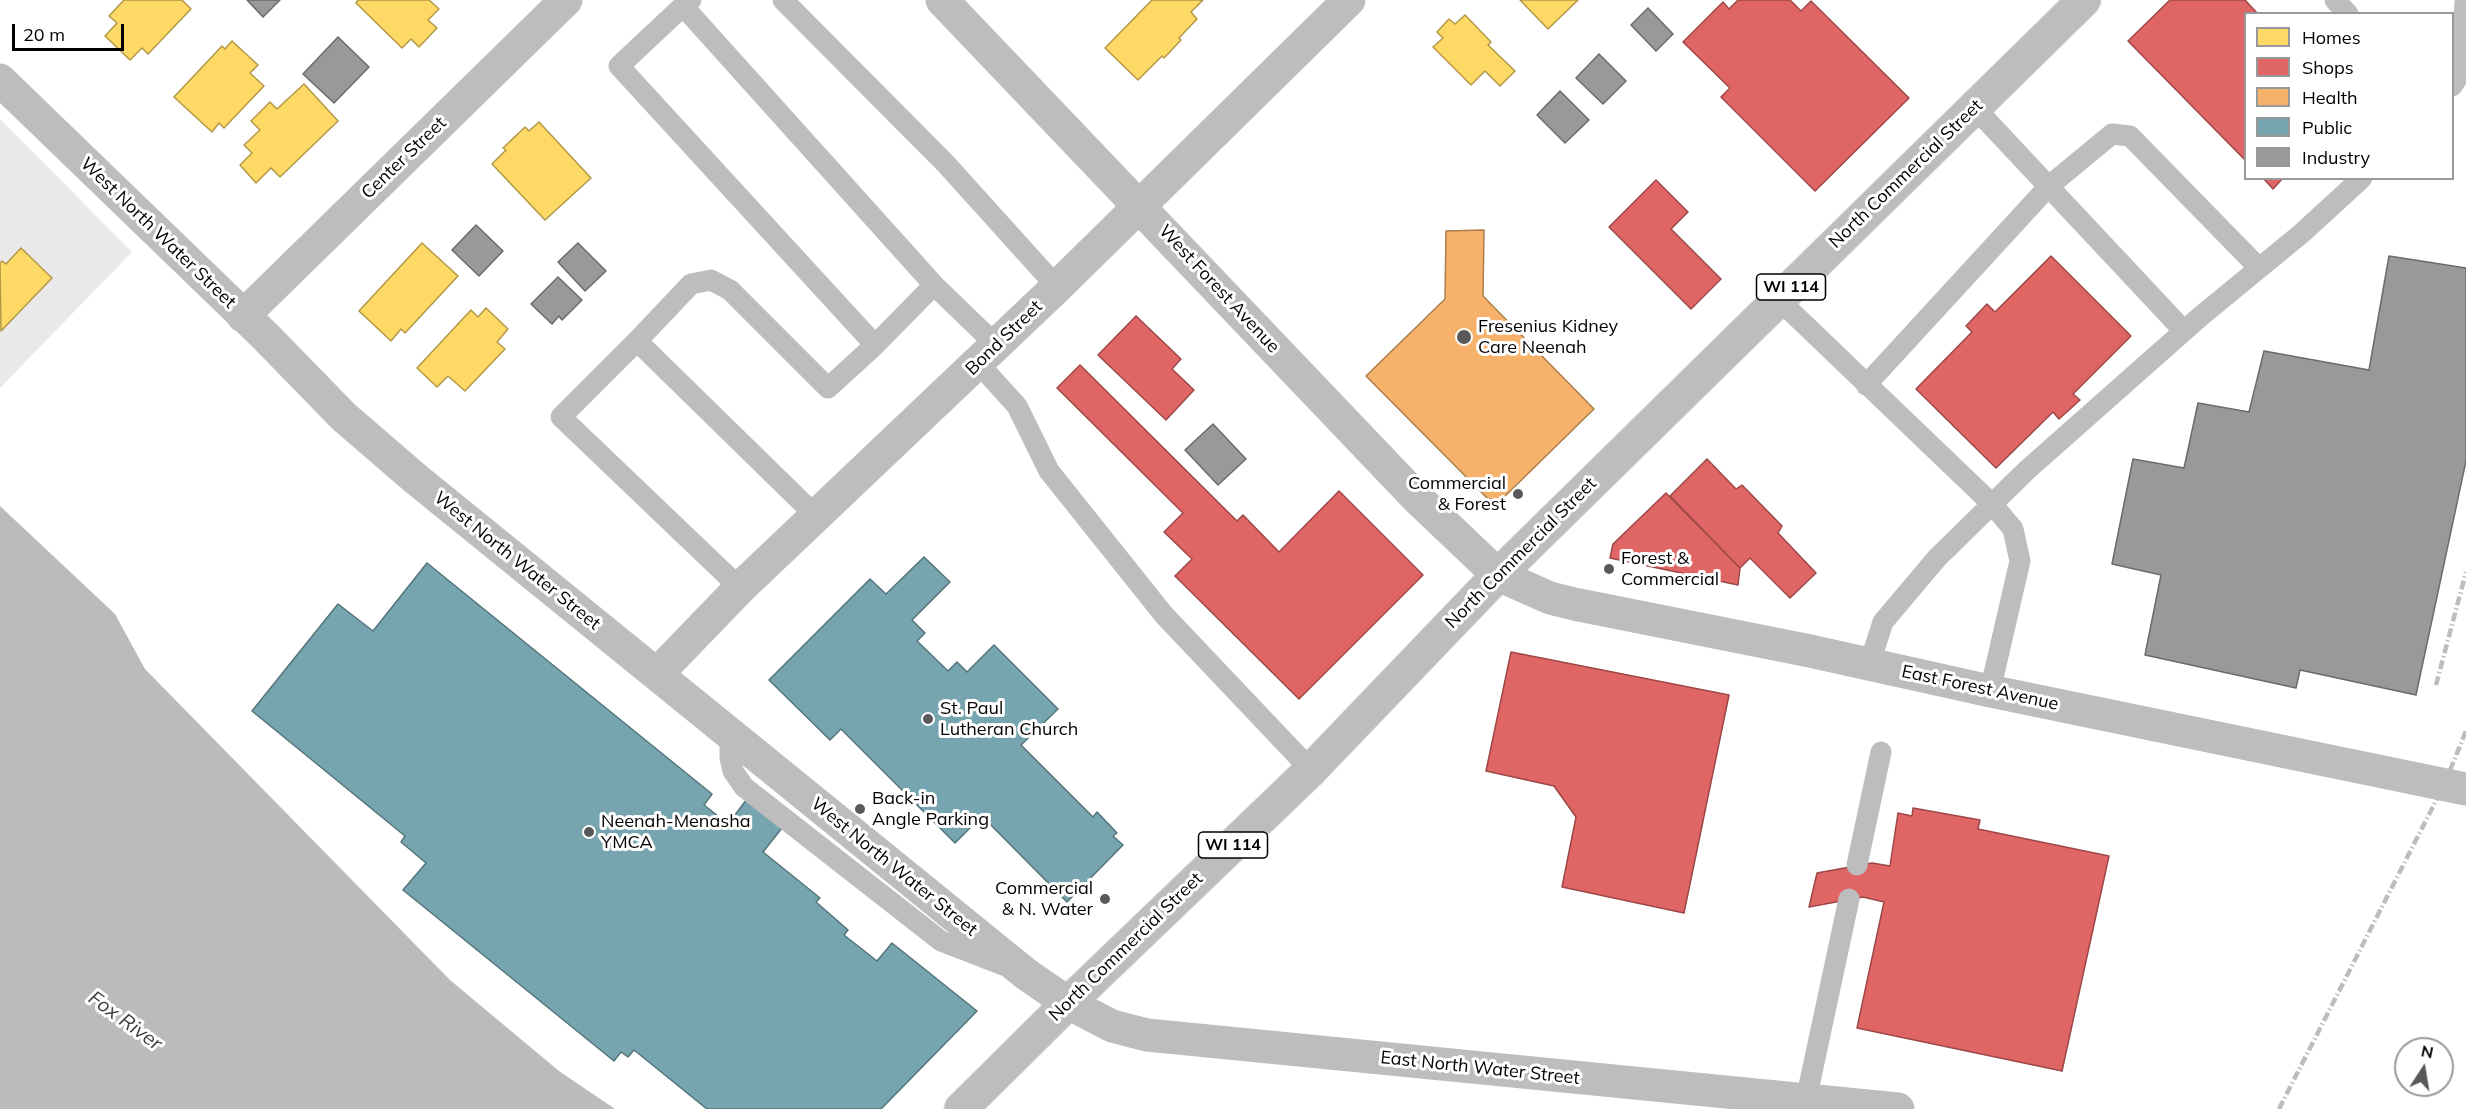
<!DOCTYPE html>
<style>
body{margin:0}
#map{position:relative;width:2466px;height:1109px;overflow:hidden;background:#fff;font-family:Mulish,sans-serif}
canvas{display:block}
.legend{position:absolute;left:2244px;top:12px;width:210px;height:168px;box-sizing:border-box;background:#fff;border:2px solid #999;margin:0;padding:8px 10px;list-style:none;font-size:18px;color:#000}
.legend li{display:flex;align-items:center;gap:12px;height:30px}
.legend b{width:30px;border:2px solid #999}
.north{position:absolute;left:2394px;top:1037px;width:60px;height:60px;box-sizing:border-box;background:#fff;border:2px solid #999;border-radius:50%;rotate:12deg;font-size:16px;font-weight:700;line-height:24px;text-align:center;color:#000}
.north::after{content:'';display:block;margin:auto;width:21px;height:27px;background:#595959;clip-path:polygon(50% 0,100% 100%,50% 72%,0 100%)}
.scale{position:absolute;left:12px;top:24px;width:112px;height:27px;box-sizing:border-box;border:3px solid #000;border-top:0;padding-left:8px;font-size:18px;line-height:21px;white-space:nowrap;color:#000;-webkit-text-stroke:4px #fff;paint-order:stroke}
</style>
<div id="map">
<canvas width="2466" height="1109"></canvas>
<ul class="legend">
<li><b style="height:16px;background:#ffd966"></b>Homes</li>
<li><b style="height:16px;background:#e06666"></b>Shops</li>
<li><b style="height:16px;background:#f6b26b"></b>Health</li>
<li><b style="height:16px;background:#76a5af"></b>Public</li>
<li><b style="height:16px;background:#999"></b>Industry</li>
</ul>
<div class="north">N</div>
<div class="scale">20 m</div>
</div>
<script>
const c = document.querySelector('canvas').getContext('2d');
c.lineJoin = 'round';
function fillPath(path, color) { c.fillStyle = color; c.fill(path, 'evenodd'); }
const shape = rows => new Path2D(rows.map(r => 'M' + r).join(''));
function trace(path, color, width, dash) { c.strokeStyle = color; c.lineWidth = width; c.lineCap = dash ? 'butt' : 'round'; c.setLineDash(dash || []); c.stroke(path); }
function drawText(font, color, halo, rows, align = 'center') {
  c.font = font + ' Mulish,sans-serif'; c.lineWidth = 6; c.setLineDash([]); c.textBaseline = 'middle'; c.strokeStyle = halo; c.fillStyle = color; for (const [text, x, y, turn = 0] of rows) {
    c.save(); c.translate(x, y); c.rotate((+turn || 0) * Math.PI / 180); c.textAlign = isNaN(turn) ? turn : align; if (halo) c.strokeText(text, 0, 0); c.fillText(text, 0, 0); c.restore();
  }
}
const green = shape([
 [0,119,132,252,0,388]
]);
const water = shape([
 [0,506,115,614,145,669,450,980,559,1071,615,1109,0,1109]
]);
const homes = shape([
 [124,0,182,0,191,9,148,54,142,48,130,60,105,36,117,23,109,16,124,0],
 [358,0,429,0,439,9,428,20,437,28,419,47,411,39,402,48,356,3,358,0],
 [1152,0,1203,0,1191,12,1197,19,1179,38,1181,40,1164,58,1162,56,1138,80,1105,48,1152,0],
 [1520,0,1578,0,1548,29,1520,0],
 [1465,15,1491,42,1488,45,1515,71,1500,86,1485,71,1471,85,1433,47,1443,38,1437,32,1449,19,1455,24,1465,15],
 [232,41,258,65,250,73,264,86,224,128,219,123,212,132,174,97,222,46,225,49,232,41],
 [304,84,338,121,280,177,271,168,256,183,240,165,252,153,244,145,260,130,251,121,270,102,277,109,304,84],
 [539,122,591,178,545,220,492,164,506,150,503,148,525,127,529,131,539,122],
 [422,243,458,276,405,333,401,329,391,341,359,311,422,243],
 [21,248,52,278,1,331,0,263,2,261,6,264,21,248],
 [486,308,508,329,497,342,505,349,465,391,448,376,437,387,417,368,471,310,478,317,486,308]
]);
const shops = shape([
 [1738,0,1790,0,1801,11,1811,1,1909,98,1815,191,1721,97,1730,88,1683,42,1723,2,1729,9,1738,0],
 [2170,0,2245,0,2258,14,2246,14,2246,161,2128,41,2170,0],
 [2263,178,2283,178,2273,189,2263,178],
 [1656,180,1688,212,1671,229,1721,279,1691,309,1609,227,1656,180],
 [2051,256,2131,336,2073,394,2080,400,2059,419,2053,412,1996,468,1916,389,1972,332,1966,326,1987,304,1995,312,2051,256],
 [1136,316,1181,359,1172,369,1194,390,1166,420,1098,355,1136,316],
 [1080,365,1237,521,1243,515,1279,552,1339,491,1423,575,1299,699,1175,576,1192,559,1164,532,1183,513,1057,388,1080,365],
 [1707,459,1736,489,1742,485,1782,526,1778,533,1816,573,1790,598,1750,558,1740,568,1670,496,1707,459],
 [1666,493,1740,568,1738,585,1610,558,1613,544,1666,493],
 [1511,652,1729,695,1684,913,1562,887,1576,817,1554,786,1486,771,1511,652],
 [1913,808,1980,820,1978,829,2109,856,2062,1071,1857,1028,1884,902,1863,897,1809,907,1817,873,1872,863,1890,866,1898,813,1912,816,1913,808]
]);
const health = shape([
 [1484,230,1483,296,1594,409,1501,500,1488,499,1366,376,1445,299,1446,231,1484,230]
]);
const public = shape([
 [924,557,950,582,912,620,925,633,917,641,948,671,957,662,967,672,994,645,1058,709,1021,745,1093,817,1097,812,1117,833,1113,836,1123,845,1067,902,982,816,955,843,841,729,830,740,769,680,870,579,886,594,924,557],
 [427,563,712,794,704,805,728,824,747,799,782,828,763,852,820,898,816,902,848,930,844,935,877,961,892,943,977,1011,881,1109,707,1109,634,1050,628,1057,621,1052,614,1061,403,890,426,863,401,842,405,836,252,711,338,604,373,631,427,563]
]);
const industry = shape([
 [247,0,280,0,263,17,247,0],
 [1648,8,1673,34,1656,51,1631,25,1648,8],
 [338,37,369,67,334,103,303,74,338,37],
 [1599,54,1626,81,1603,104,1576,78,1599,54],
 [1560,91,1589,120,1565,143,1537,115,1560,91],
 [476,225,503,251,479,276,452,250,476,225],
 [578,243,606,271,585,291,558,262,578,243],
 [2389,256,2466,268,2466,461,2416,695,2300,670,2296,688,2145,655,2161,575,2112,564,2133,459,2184,468,2198,403,2249,412,2264,351,2369,370,2389,256],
 [558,277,582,300,562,320,559,316,552,324,531,304,558,277],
 [1213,424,1246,459,1218,485,1185,450,1213,424]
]);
const service = shape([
 [691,0,683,6,934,285],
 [783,0,946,164,1057,287],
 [2335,0,2348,14],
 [683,6,619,66,875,345],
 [2452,86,2461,72,2465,0],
 [1974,107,2184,331],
 [1778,299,1992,504,2013,529,2020,561,1990,691],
 [637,341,691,284,711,280,730,290,828,388,875,345,934,285,996,345],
 [978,363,1017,406,1049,471,1164,615,1311,770],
 [1866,385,2049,186,2112,134,2130,136,2259,268],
 [740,588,561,417,637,341,817,517],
 [1869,665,1883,622,1937,558,2027,470,2201,316,2302,233,2362,178],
 [730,735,730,758,733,771,744,787,941,941,1003,965],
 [1857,865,1881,752],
 [1806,1100,1849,899]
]);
const minor = shape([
 [942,0,1417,498,1498,575],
 [0,80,265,336,344,417,416,479,1026,974,1068,1003,1112,1026,1147,1035,1898,1109],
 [243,316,566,0],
 [657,674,740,588,1057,287,1349,0]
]);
const tertiary = shape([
 [1498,575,1550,598,1574,604,1810,651,1990,691,2466,789]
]);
const primary = shape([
 [961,1109,1068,1003,1311,770,1498,575,2084,0]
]);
const rail = shape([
 [2436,685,2466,572],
 [2279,1109,2444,785,2466,731]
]);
const markers = [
 [1464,337,8,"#595959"],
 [1518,494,6,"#595959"],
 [1609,569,6,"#595959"],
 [928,719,6,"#595959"],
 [860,809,6,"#595959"],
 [589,832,6,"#595959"],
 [1105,899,6,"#595959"]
];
const shields = [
 [1791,287,69],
 [1233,845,69]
];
const shieldNames = [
 ["WI 114",1791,287],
 ["WI 114",1233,845]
];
const streetNames = [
 ["Center Street",404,158,-44],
 ["North Commercial Street",1906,174,-44],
 ["West North Water Street",158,233,44],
 ["West Forest Avenue",1219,289,47],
 ["Bond Street",1004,338,-44],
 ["North Commercial Street",1521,553,-45],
 ["West North Water Street",517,561,39],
 ["East Forest Avenue",1980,688,12],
 ["West North Water Street",894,867,39],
 ["North Commercial Street",1126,947,-44],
 ["East North Water Street",1480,1068,6]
];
const poiNames = [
 ["Fresenius Kidney",1478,327],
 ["Care Neenah",1478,348],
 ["Commercial",1506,484,"right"],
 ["& Forest",1506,505,"right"],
 ["Forest &",1621,559],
 ["Commercial",1621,580],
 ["St. Paul",940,709],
 ["Lutheran Church",940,730],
 ["Back-in",872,799],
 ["Angle Parking",872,820],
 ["Neenah-Menasha",601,822],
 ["YMCA",601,843],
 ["Commercial",1093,889,"right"],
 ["& N. Water",1093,910,"right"]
];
const waterNames = [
 ["Fox River",125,1021,36]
];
fillPath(green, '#e9e9e9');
fillPath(water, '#bbb');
fillPath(homes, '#ffd966');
trace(homes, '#b29847', 1.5);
fillPath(shops, '#e06666');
trace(shops, '#9d4747', 1.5);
fillPath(health, '#f6b26b');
trace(health, '#ac7d4b', 1.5);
fillPath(public, '#76a5af');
trace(public, '#53747a', 1.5);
fillPath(industry, '#999');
trace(industry, '#6b6b6b', 1.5);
trace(primary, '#dbdbdb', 35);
trace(service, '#bdbdbd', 21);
trace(minor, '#bdbdbd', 33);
trace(tertiary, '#bdbdbd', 33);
trace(primary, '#bdbdbd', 33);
trace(rail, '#bdbdbd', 4.5, [9, 3, 1.5, 3]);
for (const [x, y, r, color] of markers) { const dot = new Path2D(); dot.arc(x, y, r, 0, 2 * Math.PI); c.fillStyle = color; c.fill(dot); trace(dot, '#fff', 2); }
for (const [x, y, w] of shields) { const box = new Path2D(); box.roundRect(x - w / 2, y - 13, w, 26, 4.5); c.fillStyle = '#fff'; c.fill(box); trace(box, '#000', 1.5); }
drawText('bold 16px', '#000', null, shieldNames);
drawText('18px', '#000', '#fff', streetNames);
drawText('18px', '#000', '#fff', poiNames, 'left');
drawText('italic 20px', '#3f3f3f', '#fff', waterNames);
</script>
